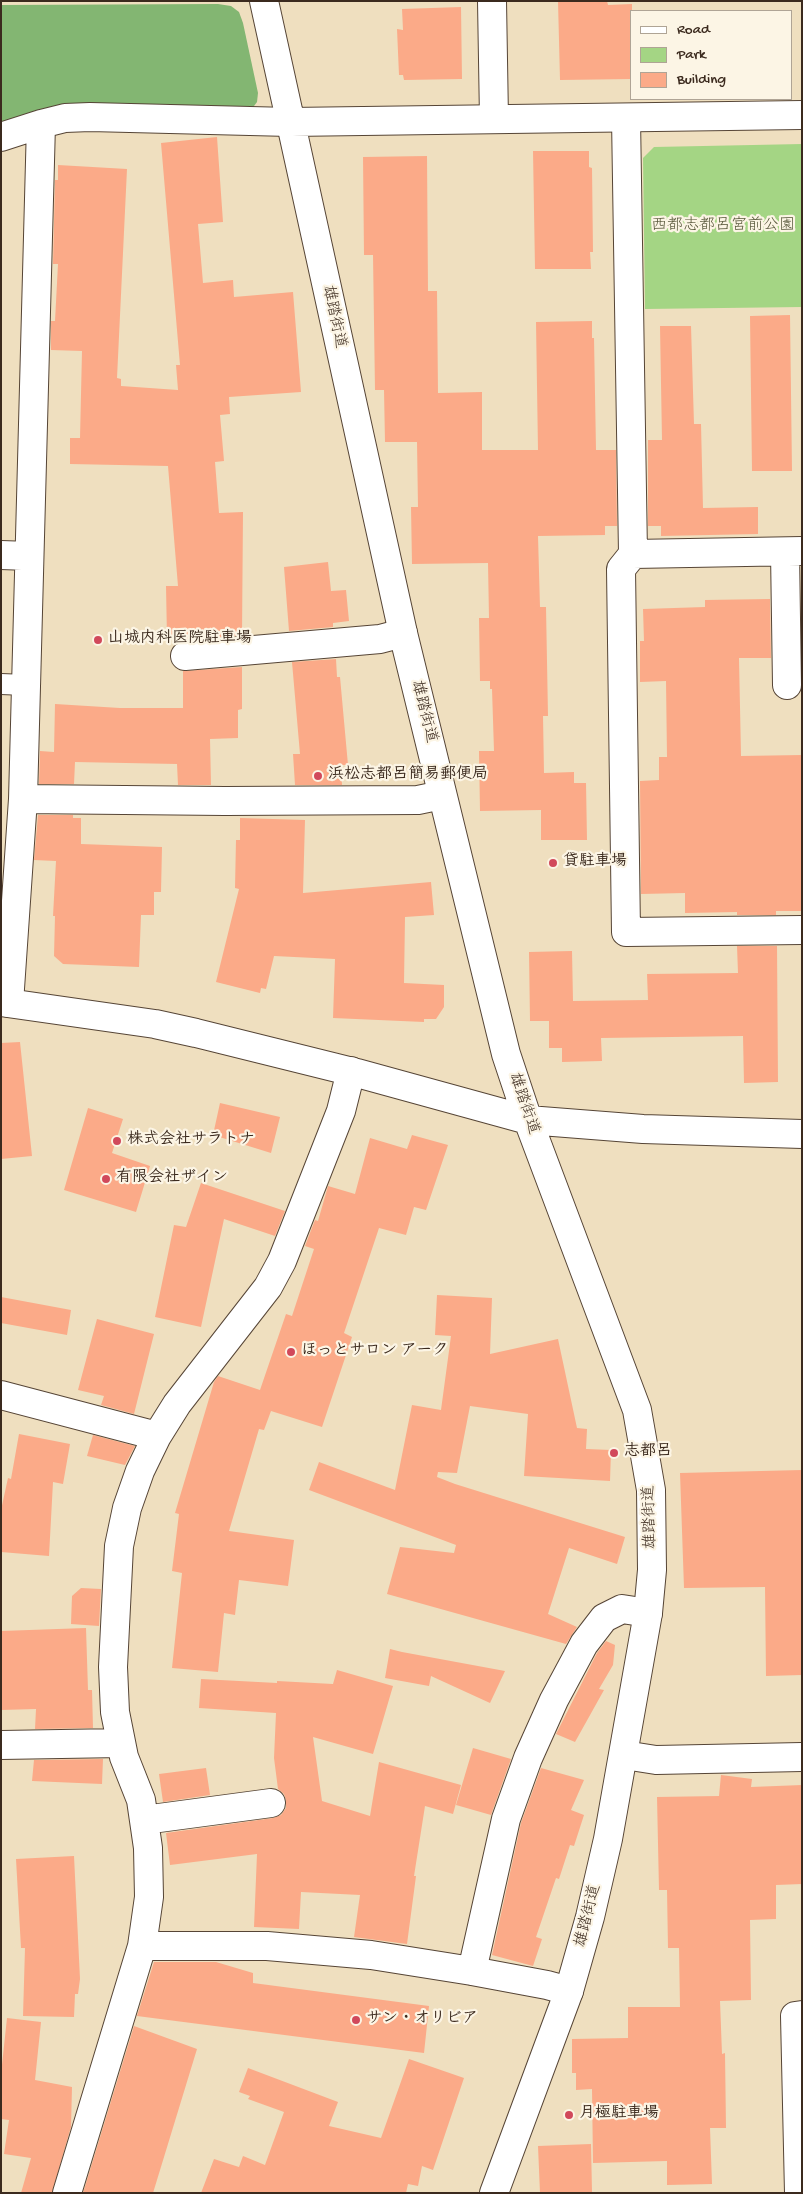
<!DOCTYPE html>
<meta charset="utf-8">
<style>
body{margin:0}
#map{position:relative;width:803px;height:2194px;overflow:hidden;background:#efdfbf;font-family:"Gochi Hand",sans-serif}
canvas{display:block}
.frame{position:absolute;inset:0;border:2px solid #3b2a1e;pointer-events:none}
.legend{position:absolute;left:630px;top:10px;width:162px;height:90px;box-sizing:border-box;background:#fcf5e5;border:1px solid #afa495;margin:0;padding:6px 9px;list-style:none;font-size:15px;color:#3b2a1e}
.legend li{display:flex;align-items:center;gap:10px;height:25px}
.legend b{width:25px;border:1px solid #afa495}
</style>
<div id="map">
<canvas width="803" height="2194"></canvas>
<div class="frame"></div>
<ul class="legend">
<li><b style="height:6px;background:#fff"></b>Road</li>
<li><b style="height:14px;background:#a4d584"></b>Park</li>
<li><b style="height:14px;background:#fbaa88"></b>Building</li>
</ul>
</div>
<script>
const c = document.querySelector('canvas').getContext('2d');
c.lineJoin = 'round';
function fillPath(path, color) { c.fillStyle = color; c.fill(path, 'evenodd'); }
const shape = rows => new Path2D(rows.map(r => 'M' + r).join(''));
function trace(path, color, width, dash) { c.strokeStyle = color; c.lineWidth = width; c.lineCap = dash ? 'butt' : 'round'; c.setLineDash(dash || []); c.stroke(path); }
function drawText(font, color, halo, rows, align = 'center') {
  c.font = font + ' "Gochi Hand","Klee One",sans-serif'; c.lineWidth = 4.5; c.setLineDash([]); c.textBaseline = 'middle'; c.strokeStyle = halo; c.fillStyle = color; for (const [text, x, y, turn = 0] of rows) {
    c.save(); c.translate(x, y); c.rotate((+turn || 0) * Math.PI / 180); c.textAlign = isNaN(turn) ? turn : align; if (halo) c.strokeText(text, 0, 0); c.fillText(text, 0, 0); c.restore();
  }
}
const green = shape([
 [802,144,802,307,645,309,643,158,654,147]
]);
const forest = shape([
 [218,4,231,6,239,12,243,23,258,93,257,102,251,110,1,128,1,5]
]);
const building = shape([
 [558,1,607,1,608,5,632,4,632,79,560,80],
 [461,7,462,79,404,80,403,75,399,75,397,29,403,30,402,9],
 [217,137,223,222,198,224,203,283,233,280,234,297,293,292,301,392,229,397,230,414,220,415,224,461,215,462,219,513,243,512,242,635,183,641,183,638,167,638,166,586,178,586,168,466,70,464,70,438,80,438,82,351,51,350,51,321,55,321,58,264,53,264,55,180,58,180,58,165,127,169,117,378,121,379,121,386,178,390,176,365,180,365,161,143],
 [533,151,589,151,589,167,592,168,593,252,590,252,591,269,535,269],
 [427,156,428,291,437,291,438,393,482,392,482,450,538,450,536,322,592,321,592,338,594,338,596,450,616,450,617,526,605,526,605,535,538,536,540,607,546,607,548,716,543,716,544,773,574,772,574,783,586,783,587,840,541,840,541,810,480,811,479,751,494,751,492,689,490,689,490,681,480,681,479,618,489,618,488,563,412,564,411,507,418,507,417,442,385,442,384,390,375,390,373,255,364,255,363,157],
 [790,315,792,471,752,471,750,316],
 [660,326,691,326,694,424,701,424,703,508,758,507,758,534,661,536,661,526,648,526,648,440,662,440],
 [328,562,331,591,346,590,349,621,333,623,333,627,289,631,284,567],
 [770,599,771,658,739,658,741,756,802,755,802,911,776,911,776,915,737,915,737,912,685,913,685,893,641,894,640,781,659,780,659,757,667,757,666,681,640,682,640,641,644,641,643,609,705,607,705,600],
 [336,659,337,677,340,677,348,765,341,765,342,785,295,785,293,754,300,754,292,662],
 [242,667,242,709,238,710,238,738,210,739,211,785,178,785,177,764,75,762,74,784,39,784,40,751,54,752,55,704,120,708,183,708,183,671],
 [38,815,73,815,73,818,81,818,81,844,162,847,161,892,154,892,154,915,141,915,139,967,63,964,54,956,55,916,53,916,56,861,34,860],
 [240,818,305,820,303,893,431,882,434,915,405,917,404,983,444,985,444,1007,436,1019,424,1019,424,1022,333,1018,335,959,274,956,266,989,261,988,260,993,216,982,239,889,235,888,236,840,240,840],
 [737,946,777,946,778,1082,744,1083,743,1036,601,1038,602,1061,562,1062,562,1048,549,1048,549,1021,530,1021,529,952,572,951,573,1001,648,1000,647,974,738,973],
 [20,1042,32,1156,1,1159,1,1043],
 [220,1103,280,1117,271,1153,213,1135],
 [88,1108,123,1119,112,1153,150,1166,136,1212,64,1190],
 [412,1135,448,1145,426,1210,414,1207,406,1235,379,1228,344,1333,352,1337,322,1427,271,1411,264,1430,259,1429,229,1531,294,1540,288,1586,239,1580,235,1615,224,1613,218,1672,172,1668,182,1573,172,1571,179,1514,175,1513,214,1382,218,1376,260,1390,286,1314,292,1316,314,1249,305,1246,315,1220,318,1221,328,1186,355,1194,370,1138,407,1149],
 [201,1183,285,1211,275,1236,224,1219,201,1327,155,1317,174,1225,186,1227],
 [437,1295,492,1298,490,1354,558,1339,577,1428,587,1429,586,1449,611,1450,610,1481,524,1476,528,1414,470,1406,457,1473,438,1472,437,1477,455,1484,625,1537,617,1564,569,1548,548,1614,577,1627,566,1644,387,1594,400,1547,454,1553,456,1545,309,1490,319,1462,395,1490,412,1405,441,1410,451,1336,435,1335],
 [1,1297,71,1310,67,1335,1,1323],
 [97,1319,154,1334,134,1414,101,1405,104,1396,78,1390],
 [19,1434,70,1444,63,1484,53,1482,49,1556,1,1552,1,1510,8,1478,11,1479],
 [93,1435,135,1446,125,1465,87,1456],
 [802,1470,802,1675,766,1676,765,1587,684,1588,680,1473],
 [81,1588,101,1589,99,1626,71,1624,72,1596],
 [86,1628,88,1690,92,1690,93,1728,35,1729,36,1709,1,1710,1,1631],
 [606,1641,615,1645,613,1665,599,1689,604,1690,575,1742,556,1734,597,1653],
 [390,1649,402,1652,505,1671,490,1703,431,1676,429,1686,385,1678],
 [337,1670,393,1686,373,1754,313,1737,322,1801,370,1816,379,1762,461,1785,453,1814,425,1806,414,1876,416,1876,407,1944,354,1937,360,1895,301,1892,299,1929,254,1927,257,1854,170,1865,166,1833,273,1818,281,1815,286,1808,286,1800,284,1794,278,1789,274,1758,276,1713,199,1708,201,1679,277,1683,277,1681,333,1684],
 [473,1748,511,1759,491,1815,456,1805],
 [103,1759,102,1784,32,1781,34,1760],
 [206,1768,210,1795,163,1802,159,1774],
 [541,1768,584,1780,571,1810,584,1815,574,1846,570,1845,559,1879,556,1878,536,1937,542,1939,533,1966,492,1955,521,1823],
 [721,1775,752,1779,751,1787,802,1785,802,1884,776,1885,776,1919,750,1920,751,2000,720,2001,722,2054,725,2053,726,2128,710,2128,712,2184,667,2185,667,2161,593,2163,592,2089,576,2090,576,2073,572,2073,572,2039,628,2038,628,2007,680,2007,679,1948,668,1948,667,1890,659,1890,657,1797,719,1796],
 [74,1856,80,1979,78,1994,75,1994,74,2017,23,2016,25,1948,21,1948,16,1859],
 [154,1962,216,1962,253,1973,253,1983,429,2006,424,2053,137,2016],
 [7,2018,41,2022,35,2080,72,2087,71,2127,52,2193,21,2193,31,2158,4,2154,9,2120,1,2119,1,2074],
 [134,2026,197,2049,153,2193,83,2193],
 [409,2059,464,2078,433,2170,422,2166,418,2186,408,2184,406,2193,201,2193,214,2159,239,2167,243,2156,265,2165,284,2112,248,2099,250,2096,239,2092,248,2068,338,2102,329,2126,381,2138],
 [591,2144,592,2192,540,2193,538,2146]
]);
const lane = shape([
 [1,684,26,685]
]);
const street = shape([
 [492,1,494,119],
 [626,118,633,554,802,551],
 [1,137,41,124,65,118,90,117,290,122],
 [785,552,787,685],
 [633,554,621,569,626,932,802,930],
 [1,555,29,556],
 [185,656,380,639,403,633],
 [23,799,225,801,418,800,442,795],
 [9,1003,23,799,41,124],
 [1,1395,157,1436],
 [1,1745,121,1743],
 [624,1755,656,1760,802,1757],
 [144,1820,271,1803],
 [142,1946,267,1946,371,1955,472,1971,547,1985,569,1991],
 [472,1971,506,1819,528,1758,554,1700,584,1644,604,1618,622,1609,648,1613],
 [67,2193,142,1946,149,1897,148,1848,141,1800,124,1757,115,1712,113,1667,119,1546,127,1508,140,1471,157,1436,177,1404,268,1287,282,1261,341,1111,351,1071],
 [799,2193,795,2016,802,2015]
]);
const secondary = shape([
 [264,1,403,633,506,1054,528,1120,637,1410,651,1490,652,1570,648,1613,608,1839,590,1917,569,1991,494,2193],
 [290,122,802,115],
 [1,1002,155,1024,196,1033,357,1073,528,1120,643,1129,802,1134]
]);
const markers = [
 [98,640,5,"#d1495b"],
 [318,776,5,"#d1495b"],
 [553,863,5,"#d1495b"],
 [117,1141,5,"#d1495b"],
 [106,1179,5,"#d1495b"],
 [291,1352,5,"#d1495b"],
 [614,1453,5,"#d1495b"],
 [356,2020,5,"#d1495b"],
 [569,2115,5,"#d1495b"]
];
const parkNames = [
 ["西都志都呂宮前公園",723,227]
];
const streetNames = [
 ["雄踏街道",333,317,78],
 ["雄踏街道",423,712,76],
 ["雄踏街道",523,1104,71],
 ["雄踏街道",651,1517,-92],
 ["雄踏街道",589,1916,-76]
];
const poiNames = [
 ["山城内科医院駐車場",108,640],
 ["浜松志都呂簡易郵便局",328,776],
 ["貸駐車場",563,863],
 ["株式会社サラトナ",127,1141],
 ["有限会社ザイン",116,1179],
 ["ほっとサロン アーク",301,1352],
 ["志都呂",624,1453],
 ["サン・オリビア",366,2020],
 ["月極駐車場",579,2115]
];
fillPath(green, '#a4d584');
fillPath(forest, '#83b672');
fillPath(building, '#fbaa88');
trace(lane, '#564536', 22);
trace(street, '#564536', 30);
trace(secondary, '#564536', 30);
trace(lane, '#fff', 20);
trace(street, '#fff', 28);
trace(secondary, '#fff', 28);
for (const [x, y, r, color] of markers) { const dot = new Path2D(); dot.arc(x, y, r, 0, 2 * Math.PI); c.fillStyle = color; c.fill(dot); trace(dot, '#fcf5e5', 2); }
drawText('16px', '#555538', '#fcf5e5', parkNames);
drawText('16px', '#3b2a1e', '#fcf5e5', streetNames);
drawText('bold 16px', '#3b2a1e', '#fcf5e5', poiNames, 'left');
</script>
